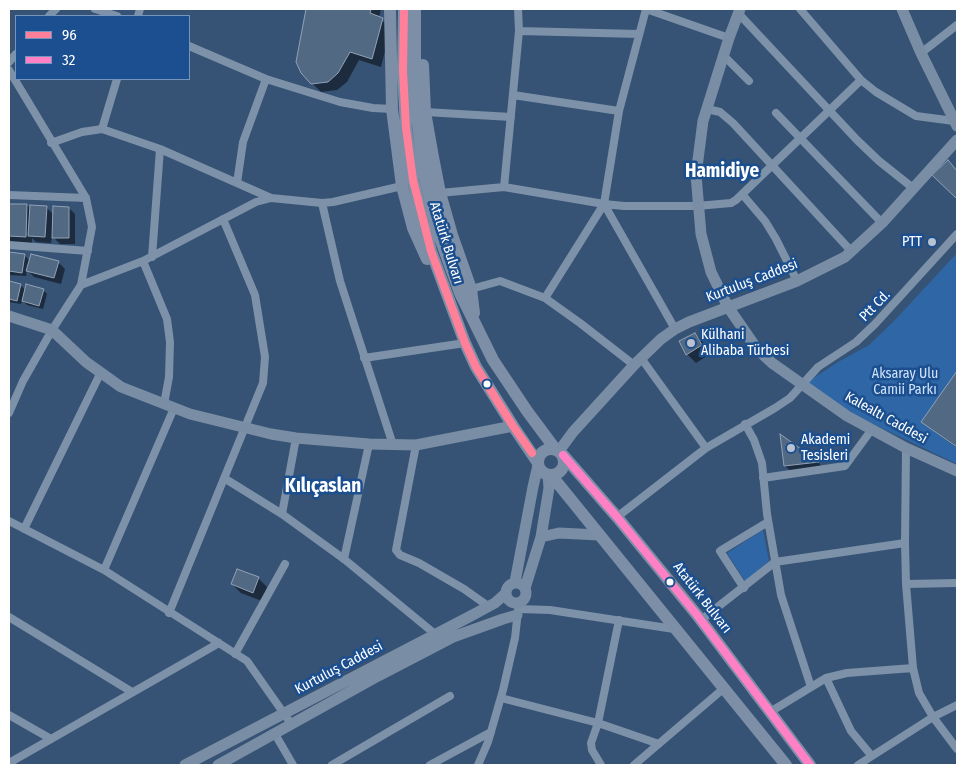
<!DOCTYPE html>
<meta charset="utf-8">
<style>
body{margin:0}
#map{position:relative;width:966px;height:774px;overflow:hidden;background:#365274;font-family:"Fira Sans Condensed",sans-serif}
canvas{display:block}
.frame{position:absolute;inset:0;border:10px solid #fff;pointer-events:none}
.legend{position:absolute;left:15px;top:15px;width:175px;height:65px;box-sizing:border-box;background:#1b4f8f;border:1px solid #7695bc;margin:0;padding:6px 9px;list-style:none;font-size:15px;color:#fff}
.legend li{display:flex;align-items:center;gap:10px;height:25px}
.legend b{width:25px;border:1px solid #7695bc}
</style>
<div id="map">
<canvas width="966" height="774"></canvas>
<div class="frame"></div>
<ul class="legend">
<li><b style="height:6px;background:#ff8098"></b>96</li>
<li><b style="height:6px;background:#ff80c5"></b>32</li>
</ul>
</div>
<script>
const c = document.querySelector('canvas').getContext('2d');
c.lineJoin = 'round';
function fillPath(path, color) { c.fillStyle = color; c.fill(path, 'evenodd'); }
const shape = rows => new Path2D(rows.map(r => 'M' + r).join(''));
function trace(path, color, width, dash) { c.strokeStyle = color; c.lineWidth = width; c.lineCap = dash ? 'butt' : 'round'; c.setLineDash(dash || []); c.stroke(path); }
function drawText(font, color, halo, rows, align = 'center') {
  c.font = font + ' "Fira Sans Condensed",sans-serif'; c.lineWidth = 5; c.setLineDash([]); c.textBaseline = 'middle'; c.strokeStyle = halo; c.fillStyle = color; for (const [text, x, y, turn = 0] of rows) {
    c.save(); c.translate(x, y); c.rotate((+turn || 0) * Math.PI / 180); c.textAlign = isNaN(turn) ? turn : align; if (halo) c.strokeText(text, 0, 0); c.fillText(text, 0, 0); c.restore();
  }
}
const green = shape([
 [957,253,957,464,854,415,806,383,838,362,869,345,894,321],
 [763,530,769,561,745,581,727,553]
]);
const shadow = shape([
 [307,9,381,9,379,18,391,28,381,67,359,60,347,82,337,90,321,92,302,73,297,62],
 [9,205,27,205,31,209,46,207,54,215,69,208,75,214,75,244,60,244,52,236,51,243,36,242,32,238,32,243,9,242],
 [9,253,24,255,30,261,58,262,65,269,61,284,34,277,27,270,26,276,10,275],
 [9,282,20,285,26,290,43,290,47,294,43,309,27,305,22,300,21,304,9,302],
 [695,334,704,343,710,354,696,363,687,354,681,341],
 [957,373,957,448,932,430,923,422],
 [782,436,819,463,824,469,792,472,785,466],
 [238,571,259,579,267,587,262,601,241,593,232,584]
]);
const building = shape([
 [306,9,371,9,370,13,383,18,372,59,350,52,338,73,328,82,311,84,301,73,296,62,306,9],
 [948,160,957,171,957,199,932,175,948,160],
 [9,204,27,204,26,237,9,236,9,204],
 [30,205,47,206,45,237,28,236,30,205],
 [53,206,69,207,69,238,52,238,53,206],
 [9,252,25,254,22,273,9,271,9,252],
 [31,254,59,261,54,278,26,271,31,254],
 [9,281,21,284,17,301,9,299,9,281],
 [26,284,44,289,39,306,22,301,26,284],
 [695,333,702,345,686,355,679,341,695,333],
 [957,371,957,447,921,422,957,371],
 [780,434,819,462,784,466,780,434],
 [237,569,259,577,253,593,231,584,237,569]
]);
const street = shape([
 [95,9,117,16],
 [646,9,729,38],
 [800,9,861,80,876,92,916,116,954,121],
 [738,13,857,140,879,161,913,188],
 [49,16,56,9],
 [138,16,140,9],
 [519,31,639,34],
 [189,46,266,79,340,102,373,108,392,109],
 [921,53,957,25],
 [723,55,749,81],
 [9,62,16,54],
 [9,70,86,198,92,227,81,285,52,330,23,381,9,413],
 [513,95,619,111],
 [707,109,720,112,733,123,852,252],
 [425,112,511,117],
 [776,113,882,223],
 [102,129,117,79],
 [51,143,82,132,102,129,160,149,271,198],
 [237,183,243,142,266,79],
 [504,187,519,31,518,9],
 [440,193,504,187,604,204,624,206,697,206,731,203,736,200,861,80],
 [742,194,765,221,776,239,797,281],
 [9,195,86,198],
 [322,203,340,281,393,445],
 [604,204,675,329],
 [9,245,88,251],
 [152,257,160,149],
 [143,261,167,319,170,342,169,377,164,404],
 [81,285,143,261,256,202,271,198,322,203,333,202,402,186],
 [471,289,500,281,545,298,580,323,634,365],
 [545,298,604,204,619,111,646,9],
 [364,358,465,343],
 [641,358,706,448],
 [745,424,754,440,762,463,767,514,781,595,811,687],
 [416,445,396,550,400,555,419,563,464,589,488,606],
 [906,448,905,543,906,584,913,668,919,693,933,717,957,749],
 [224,478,282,514,344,559,435,634],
 [763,478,845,466,872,429],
 [282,514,296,438],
 [617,517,706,448,775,408,790,398,818,367,856,342,875,324,957,234],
 [9,521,104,570,247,661,292,725],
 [24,529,101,372],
 [344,559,369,444],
 [104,570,174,408],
 [906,584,957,583],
 [744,588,720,551,768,522],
 [518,609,550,610,674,629],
 [169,613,263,383,265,357,255,295,223,219],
 [9,617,132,692],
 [701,620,775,562,905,543],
 [235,654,285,564],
 [826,678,851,731,871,755],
 [501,698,598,723,659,744],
 [770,712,826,678,847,673,913,668],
 [9,715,51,739],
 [275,734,293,765],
 [9,763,219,643],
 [332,765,450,696],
 [430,765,491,732],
 [478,765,488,742,503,690,515,638,519,602],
 [601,765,592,750,591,743,598,723,619,620],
 [634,765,723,689],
 [858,765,933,717,957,705]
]);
const secondary = shape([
 [740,9,729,38,703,121,696,175,701,234,711,272,728,307,757,349,772,363,847,416,906,448,957,471],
 [902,9,921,53,957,126],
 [9,316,52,330,86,362,121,387,190,414,271,434,296,438,369,444,416,445,513,426],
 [559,451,573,432,634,365,661,339,675,329,689,322,797,281,845,257,882,223,957,140],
 [541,537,549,488,548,475],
 [515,582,533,487,538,465],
 '506 593a10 10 0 1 1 20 0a10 10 0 1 1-20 0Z',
 [525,588,541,537,559,533,599,535],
 [185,765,465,619,495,603,505,594],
 [218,765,378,676,453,637,503,619,517,615]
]);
const primary = shape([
 [390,9,392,109,402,186,413,228,427,259],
 [404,9,403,71,406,128,413,180,431,251,465,343,476,367,513,426,538,463],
 [415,9,415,100,424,174,440,238,460,293,493,360,527,411,556,450],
 [423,65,425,112,433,157,440,193,452,235,471,289,474,313],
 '538 462a13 13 0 1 1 26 0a13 13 0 1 1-26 0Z',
 [563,455,617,517,697,615,810,765],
 [551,475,786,765]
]);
const bus1 = shape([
 [404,9,403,71,406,128,413,180,431,251,465,343,476,367,513,426,532,453]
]);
const bus2 = shape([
 [563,455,617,517,697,615,810,765]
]);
const markers = [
 [932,242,5,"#b9c2ce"],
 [691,343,5,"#b9c2ce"],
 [487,384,4.5,"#fff"],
 [791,448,5,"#b9c2ce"],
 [670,582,4.5,"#fff"]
];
const poiNames = [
 ["PTT",922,242,"right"],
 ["Külhani",701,335],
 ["Alibaba Türbesi",701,351],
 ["Akademi",801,440],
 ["Tesisleri",801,456]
];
const streetNames = [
 ["Atatürk Bulvarı",446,243,73],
 ["Kurtuluş Caddesi",752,281,-21],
 ["Ptt Cd.",875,306,-46],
 ["Kalealtı Caddesi",886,418,29],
 ["Atatürk Bulvarı",702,598,52],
 ["Kurtuluş Caddesi",339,668,-28]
];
const parkNames = [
 ["Aksaray Ulu",905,374],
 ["Camii Parkı",905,390]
];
const districtNames = [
 ["Hamidiye",722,172],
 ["Kılıçaslan",323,487]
];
fillPath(green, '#2f66a5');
fillPath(shadow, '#0007');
fillPath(building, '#526984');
trace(building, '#92a2b6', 1);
trace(street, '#7d92a8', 8);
trace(secondary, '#798da4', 11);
trace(primary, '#7d8ea7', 12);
trace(bus1, '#ff8098', 8);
trace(bus2, '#ff80c5', 8);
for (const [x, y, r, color] of markers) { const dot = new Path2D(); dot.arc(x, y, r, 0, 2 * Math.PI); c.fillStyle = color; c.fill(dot); trace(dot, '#1b4f8f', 2); }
drawText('14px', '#fff', '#1b4f8f', poiNames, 'left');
drawText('14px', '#fff', '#1b4f8f', streetNames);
drawText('14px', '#cfe3fa', '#1b4f8f', parkNames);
drawText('bold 19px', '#fff', '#1b4f8f', districtNames);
</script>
